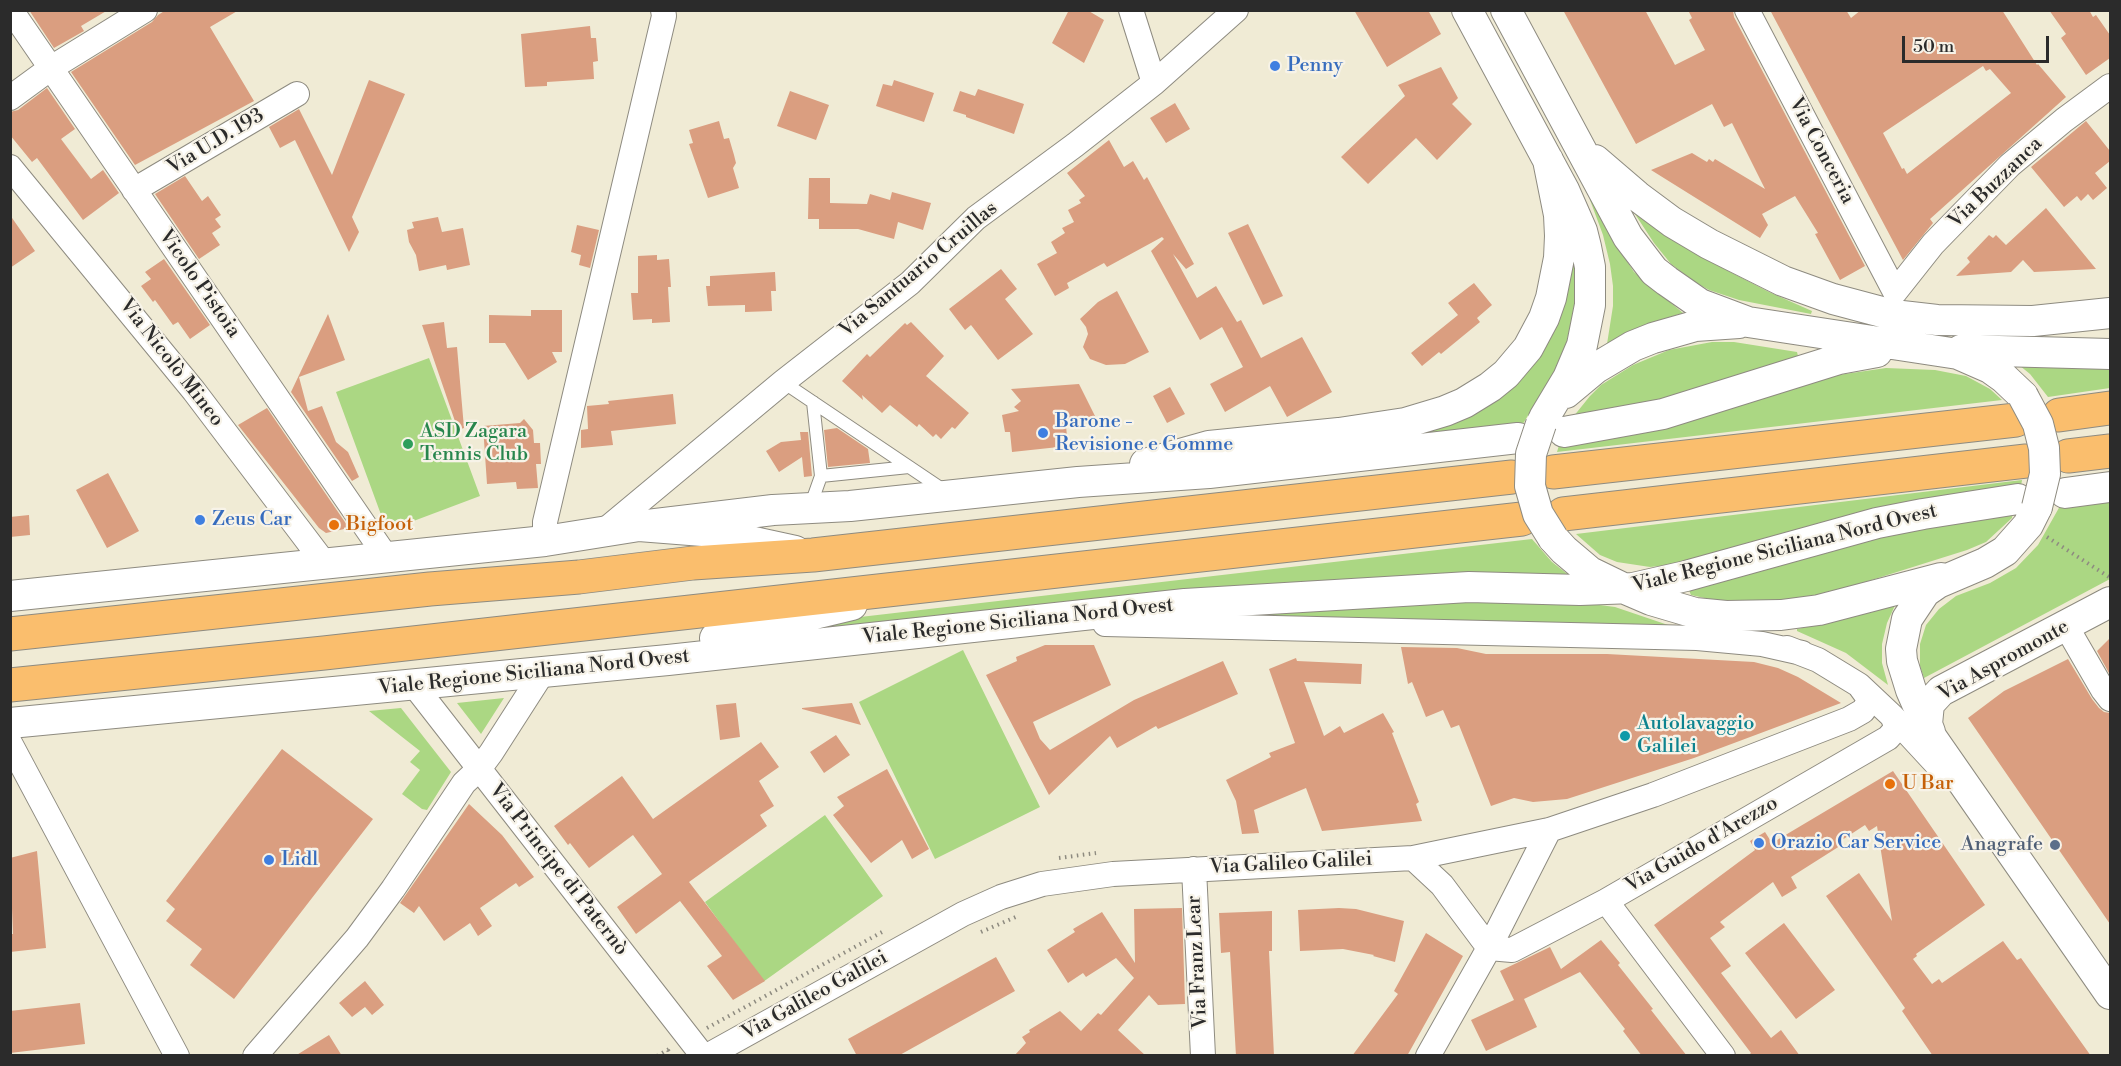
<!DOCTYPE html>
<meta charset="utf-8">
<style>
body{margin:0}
#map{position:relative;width:2121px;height:1066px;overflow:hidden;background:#f0ebd5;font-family:"Libre Bodoni",serif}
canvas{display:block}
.frame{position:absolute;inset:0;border:12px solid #2b2b2b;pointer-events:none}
.scale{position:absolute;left:1902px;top:36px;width:147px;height:27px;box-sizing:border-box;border:3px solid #2b2b2b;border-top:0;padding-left:8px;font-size:18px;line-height:21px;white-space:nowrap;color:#2b2b2b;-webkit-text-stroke:4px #f7f3e8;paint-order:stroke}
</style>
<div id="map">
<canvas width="2121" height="1066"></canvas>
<div class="frame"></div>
<div class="scale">50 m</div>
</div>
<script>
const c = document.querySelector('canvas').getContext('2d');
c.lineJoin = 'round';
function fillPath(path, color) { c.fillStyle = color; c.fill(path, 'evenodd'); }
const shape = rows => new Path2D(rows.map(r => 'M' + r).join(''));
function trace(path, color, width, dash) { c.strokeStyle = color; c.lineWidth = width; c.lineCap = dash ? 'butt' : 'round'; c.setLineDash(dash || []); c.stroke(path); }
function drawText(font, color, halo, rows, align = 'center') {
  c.font = font + ' "Libre Bodoni",serif'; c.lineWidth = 4.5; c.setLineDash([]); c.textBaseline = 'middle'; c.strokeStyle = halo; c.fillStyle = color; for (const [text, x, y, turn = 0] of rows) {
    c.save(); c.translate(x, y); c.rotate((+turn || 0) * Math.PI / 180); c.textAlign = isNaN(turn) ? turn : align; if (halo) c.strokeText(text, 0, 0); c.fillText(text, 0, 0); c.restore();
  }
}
const green = shape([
 [1590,200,1592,200,1610,235,1634,272,1683,313,1648,324,1607,344,1613,306,1613,286,1610,264,1603,235],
 [1635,211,1703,258,1769,292,1812,311,1811,314,1739,300,1709,290,1695,282,1671,264,1654,243,1635,214],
 [1574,256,1576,290,1573,314,1565,349,1560,363,1521,427,1407,435,1469,416],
 [1712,342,1734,342,1797,352,1799,360,1674,401,1569,422,1590,396,1601,385,1633,365,1669,350],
 [429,358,480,496,387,531,336,392],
 [2014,361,2110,363,2110,388,2048,397,2030,374],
 [1886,368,1935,370,1966,376,1990,389,2002,400,1557,452,1560,442,1838,375],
 [2022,480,2021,486,1669,565,1650,567,1617,562,1600,555,1576,534],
 [2110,498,2110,579,1924,678,1920,666,1920,644,1926,625,1939,609,1956,596,1990,583,2016,568,2038,545,2060,506],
 [2013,512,2012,518,1986,542,1967,550,1827,594,1796,600,1718,601,1691,595,1687,586,1831,546],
 [1532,539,1552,562,1570,576,832,628,816,624,843,619],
 [1399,600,1569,601,1615,607,1671,626,1199,614],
 [1897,601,1887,623,1882,644,1882,663,1888,685,1846,653,1797,631,1797,629,1841,620],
 [963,650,1040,807,935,859,859,702],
 [504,698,481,734,457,703],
 [401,708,451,772,427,810,422,809,402,794,420,770,410,762,420,751,369,711],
 [825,815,883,896,763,982,705,902]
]);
const building = shape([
 [29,10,108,10,81,26,84,31,54,48],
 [166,10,239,10,210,27,254,101,135,165,71,72,152,22,158,15],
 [1069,10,1087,10,1104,20,1084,63,1052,43],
 [1354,10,1428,10,1441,34,1387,67],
 [1563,10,1645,10,1675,65,1705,50,1689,20,1692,18,1688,10,1733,10,1734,17,1865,266,1840,280,1815,234,1818,233,1795,196,1762,214,1768,225,1760,238,1651,170,1692,153,1707,162,1709,159,1713,162,1715,159,1765,189,1732,123,1724,127,1712,104,1636,144],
 [1770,10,1846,10,1851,18,1861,10,2002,10,2037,65,2038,64,2066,97,1930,219,1933,223,1903,260],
 [1983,66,1986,71,1990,69,2011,93,1907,174,1904,168,1902,169,1883,133],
 [2049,10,2089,10,2093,17,2096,15,2110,35,2110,58,2086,75,2061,38,2066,34],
 [590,26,591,38,596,38,598,61,593,62,594,79,547,82,547,86,525,87,521,34],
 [1441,67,1458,98,1452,104,1472,124,1437,160,1416,138,1368,184,1341,157,1405,96,1398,85],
 [369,80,405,94,352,217,359,232,349,252,295,140,280,148,269,127,299,109,332,175],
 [894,80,934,93,924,122,876,106,883,84,892,86],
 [47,88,75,129,61,139,91,179,103,170,119,193,83,220,37,158,32,162,10,135,10,112,18,110],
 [978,89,1024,104,1014,134,966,117,966,115,953,111,960,91,975,96],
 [790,91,829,105,816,140,777,126],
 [1175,103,1190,129,1166,143,1150,118],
 [719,121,724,139,729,138,734,155,736,163,733,168,739,188,708,198,689,144,693,143,689,130],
 [2086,121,2110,151,2110,161,2095,173,2107,188,2093,200,2088,194,2081,201,2077,196,2064,207,2031,167],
 [1109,140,1124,167,1133,161,1144,180,1147,177,1194,264,1186,269,1173,254,1197,298,1216,286,1237,322,1241,320,1261,358,1302,337,1332,392,1287,417,1270,386,1225,412,1210,384,1243,367,1222,327,1200,340,1151,251,1164,239,1162,237,1107,267,1104,263,1067,283,1069,288,1055,296,1037,264,1057,253,1051,242,1065,233,1062,228,1074,222,1068,210,1081,203,1079,200,1085,196,1067,173],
 [185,176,202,201,208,196,221,215,215,219,221,227,212,233,220,245,199,259,155,194],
 [809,178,830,178,830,203,867,204,870,194,890,200,892,192,931,203,923,230,898,222,894,239,858,229,819,229,819,219,808,219],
 [2046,208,2096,269,2034,272,2023,260,2011,272,1956,276,1970,262,1967,258,1989,235,1993,238,1996,235,2006,245],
 [10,215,35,251,10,268],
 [438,217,442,232,463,228,470,265,447,270,446,265,419,271,416,255,409,242,407,230,414,228,412,222],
 [1248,224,1283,296,1263,305,1228,233],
 [577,225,599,230,590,268,579,265,581,255,571,252],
 [657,255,657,260,669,259,671,287,668,287,670,322,652,323,652,319,633,320,631,293,638,293,638,256],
 [164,259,210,325,190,339,178,322,173,325,155,300,153,302,141,286,151,279,145,272],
 [1001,269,1017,289,1005,299,1033,334,998,360,971,325,965,330,949,309],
 [775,272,776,291,771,291,772,311,745,312,745,305,708,306,706,286,710,286,710,276],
 [1474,283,1492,305,1477,318,1480,322,1441,354,1439,352,1422,366,1411,353,1458,315,1448,303],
 [1117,291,1149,352,1125,364,1106,365,1090,359,1083,347,1088,334,1086,327,1080,319,1098,302],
 [531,310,562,310,562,352,552,352,557,362,528,380,505,343,489,343,489,315,531,316],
 [328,314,345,360,299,377,308,411,322,406,336,442,348,452,359,477,352,481,291,392],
 [444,322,447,348,457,347,464,428,458,430,422,325],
 [911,322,944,356,926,376,969,413,955,429,952,427,941,439,936,434,933,437,919,424,917,427,890,405,882,413,862,395,863,400,842,381,867,354,870,357,905,323,907,325],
 [1079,384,1098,422,1066,426,1068,446,1012,452,1010,432,1005,432,1002,415,1019,411,1014,407,1021,401,1011,389],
 [1170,387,1185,414,1167,423,1153,396],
 [673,394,676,424,611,431,613,445,581,448,581,430,588,429,587,406,609,404,608,401],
 [267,408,349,528,326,533,319,528,238,425],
 [524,419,533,430,534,443,540,443,541,464,536,464,538,488,517,489,516,482,487,484,483,426,520,423],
 [837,428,868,449,870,463,828,467,824,430],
 [800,432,808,432,812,476,804,477,802,457,779,472,766,451,781,442,801,440],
 [108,473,139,531,107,548,76,490],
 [29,515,30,535,10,537,10,517],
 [2110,638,2110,675,2097,651],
 [1045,645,1094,645,1111,685,1033,722,1040,739,1050,750,1134,700,1223,661,1238,694,1158,729,1156,726,1117,748,1110,736,1049,795,986,675,1017,661,1016,657],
 [1401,647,1457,648,1486,654,1607,654,1754,662,1778,668,1798,677,1841,703,1694,758,1567,799,1533,802,1514,798,1491,806,1459,725,1451,728,1443,710,1426,717,1412,682,1408,684],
 [1296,658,1297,661,1362,664,1361,684,1304,682,1324,736,1340,726,1344,733,1383,713,1394,732,1392,733,1419,802,1416,804,1422,821,1322,831,1306,788,1254,810,1259,833,1242,834,1236,801,1226,780,1271,757,1269,753,1295,743,1269,669],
 [2068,659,2092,699,2099,708,2104,712,2110,713,2110,924,1968,718,2004,691],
 [736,703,740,737,720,740,716,705],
 [852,703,861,725,802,709,802,708],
 [836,735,850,755,824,773,810,752],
 [761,742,779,767,759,781,774,806,760,815,767,826,689,882,765,981,733,1000,707,966,722,956,680,901,636,934,617,907,662,874,633,835,589,868,570,843,568,845,554,826,622,776,653,819],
 [282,749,373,819,234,999,190,965,202,949,166,921,175,909,166,901],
 [887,769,929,849,912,859,902,840,871,863,833,815,844,806,837,797],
 [1893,771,1985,905,1916,954,1917,956,1913,959,1932,984,1939,979,1942,983,2003,941,2017,960,2021,958,2091,1056,1933,1056,1902,1011,1905,1008,1826,896,1859,873,1892,921,1877,826,1869,831,1865,825,1842,840,1843,844,1791,877,1797,888,1782,897,1773,882,1720,922,1725,927,1710,938,1731,966,1721,973,1771,1038,1781,1030,1800,1056,1748,1056,1751,1053,1654,925,1755,850,1750,841,1765,832,1772,843],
 [469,804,502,835,534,877,519,887,516,883,480,908,492,926,478,936,470,923,444,941,419,906,414,913,400,903],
 [37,851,46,948,10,952,10,934,13,934,10,858],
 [1182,908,1185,1004,1158,1005,1149,995,1118,1030,1146,1056,1014,1056,1026,1043,1022,1037,1030,1032,1029,1030,1060,1011,1081,1031,1098,1013,1101,1015,1134,978,1116,958,1086,977,1083,973,1068,983,1047,950,1075,932,1073,929,1102,912,1135,963,1134,909],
 [1339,908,1356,909,1404,921,1395,962,1373,956,1374,955,1343,949,1300,951,1298,910],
 [1272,911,1272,951,1269,951,1274,1056,1236,1056,1230,952,1221,953,1219,913],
 [1784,923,1835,990,1796,1019,1745,953],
 [1426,933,1463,956,1407,1056,1352,1056,1398,994,1394,991],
 [1601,940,1620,963,1618,965,1653,1009,1651,1010,1687,1056,1642,1056,1623,1031,1625,1029,1580,972,1524,999,1537,1027,1486,1051,1471,1020,1514,1000,1500,971,1550,947,1561,969],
 [996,957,1015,991,898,1056,857,1056,848,1039],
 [365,981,384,1005,372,1015,365,1007,352,1017,339,1003],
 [80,1003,85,1044,10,1053,10,1011],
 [329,1035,342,1056,295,1056]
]);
const path = shape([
 [2047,537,2109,577],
 [1059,858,1096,853],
 [981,932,1018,916],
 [707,1028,884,931],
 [668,1050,671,1056],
 [657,1056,671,1048]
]);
const service = shape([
 [783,382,945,491],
 [813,402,821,476],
 [810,507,821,476,909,467]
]);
const minor = shape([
 [11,10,387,558],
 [1131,10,1154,83],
 [1747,10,1895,292],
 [10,98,51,68,145,10],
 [10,167,194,391,325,564],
 [134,190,297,94],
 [1895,292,1933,244,2010,165,2064,120,2110,86],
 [604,531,783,382,910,283,976,218,1075,145,1154,83,1236,10],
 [545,541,545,522,664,16,663,10],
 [1105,624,1697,638,1762,644,1802,653],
 [2066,626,2103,690,2110,699],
 [1787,648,1818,660,1859,685,1892,716,1941,769],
 [414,685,703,1056],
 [10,743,177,1056],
 [1413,858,1442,885,1489,948],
 [1194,869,1203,1056],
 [1606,901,1723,1056],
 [1489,948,1512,950,1606,901,1888,738,1896,729,1896,725,1892,716],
 [255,1056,357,938,393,889,464,783,479,769,491,753,543,672],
 [707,1056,963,914,1001,897,1042,884,1113,874,1413,858,1549,830,1653,795,1849,719,1863,711,1868,703,1867,696,1859,685],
 [1428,1056,1489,948,1549,830]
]);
const tertiary = shape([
 [1467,10,1564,190,1582,231,1586,247,1590,267,1590,305,1582,345,1568,378,1544,418],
 [1506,10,1628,237,1654,271,1667,281,1700,304,1748,322,1958,354,1990,368,2004,378,2023,396],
 [1595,160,1637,196,1672,222,1709,244,1783,281,1833,299,1893,315,1937,320,2033,321,2110,313],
 [1961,350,2110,354],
 [1566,393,1596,368,1633,346,1653,338,1695,326,1739,323],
 [1564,432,1663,414,1839,359,1877,352],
 [1145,464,1209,446,1339,433,1405,423,1445,411,1464,403,1490,387,1506,374,1528,348,1544,318,1551,298,1559,258,1560,236,1559,215,1548,160],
 [2065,493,2110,487],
 [2037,507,2028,525,2005,551,1985,563,1938,583,1925,592,1907,619,1901,649,1902,661,1911,690,1932,738,2110,994],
 [639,526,773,510,850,506,1078,482,1209,473,1518,438],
 [1553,538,1564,550,1590,572,1623,588,1651,600,1695,613,1726,616,1781,615,1819,610,1941,578],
 [10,596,545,541,639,526,703,531,795,551],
 [715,638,852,605],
 [10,723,668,660,1185,604,1469,587,1580,590,1633,588,1686,576,1877,523,1923,514,2018,499],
 [1930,732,1927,724,1929,704,1941,691,2110,602]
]);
const primary = shape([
 [2059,415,2110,408],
 [2068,456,2110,451],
 [1553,472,2016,420],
 [1563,514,2026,461],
 [10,634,430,589,579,577,693,563,813,555,1512,477],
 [10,685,324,653,1522,519]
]);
const tertiaryBridge = shape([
 [2023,396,2038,424,2044,448,2045,474,2037,507],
 [1541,424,1531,454,1530,486,1538,514,1553,538]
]);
const markers = [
 [1275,66,6,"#3f7fe0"],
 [1043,433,6,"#3f7fe0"],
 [408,444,6,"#2e9e5b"],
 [200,520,6,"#3f7fe0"],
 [334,525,6,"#e8710a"],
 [1625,736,6,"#0f9aa8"],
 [1890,784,6,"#e8710a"],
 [1759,843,6,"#3f7fe0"],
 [2055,845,6,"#5c6f8a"],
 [269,860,6,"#3f7fe0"]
];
const shopNames = [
 ["Penny",1287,66],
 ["Barone -",1055,422],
 ["Revisione e Gomme",1055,445],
 ["Zeus Car",212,520],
 ["Orazio Car Service",1771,843],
 ["Lidl",281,860]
];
const streetNames = [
 ["Via U.D. 193",216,142,-31],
 ["Via Conceria",1821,151,62],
 ["Via Buzzanca",1996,183,-44],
 ["Via Santuario Cruillas",919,270,-40],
 ["Vicolo Pistoia",199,284,55],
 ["Via Nicolò Mineo",171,363,52],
 ["Viale Regione Siciliana Nord Ovest",1785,549,-14],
 ["Viale Regione Siciliana Nord Ovest",1018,622,-6],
 ["Via Aspromonte",2004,661,-29],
 ["Viale Regione Siciliana Nord Ovest",534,673,-6],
 ["Via Guido d'Arezzo",1702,845,-30],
 ["Via Galileo Galilei",1291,864,-3],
 ["Via Principe di Paternò",558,870,52],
 ["Via Franz Lear",1198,962,-93],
 ["Via Galileo Galilei",815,996,-29]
];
const leisureNames = [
 ["ASD Zagara",420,432],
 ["Tennis Club",420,455]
];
const foodNames = [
 ["Bigfoot",346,525],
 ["U Bar",1902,784]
];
const cultureNames = [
 ["Autolavaggio",1637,724],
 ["Galilei",1637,747]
];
const serviceNames = [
 ["Anagrafe",2043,845]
];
fillPath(green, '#abd783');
fillPath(building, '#da9e80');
trace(service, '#8e8b80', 14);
trace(minor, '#8e8b80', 26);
trace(tertiary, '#8e8b80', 32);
trace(primary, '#8e8b80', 35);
trace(path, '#8e8b80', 4, [1.5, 4.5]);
trace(service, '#fff', 12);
trace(minor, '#fff', 24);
trace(tertiary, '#fff', 30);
trace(primary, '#fabe6d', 33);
trace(tertiaryBridge, '#8e8b80', 32, []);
trace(tertiaryBridge, '#fff', 30);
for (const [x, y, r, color] of markers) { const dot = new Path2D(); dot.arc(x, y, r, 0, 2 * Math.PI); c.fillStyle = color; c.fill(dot); trace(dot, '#f7f3e8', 2); }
drawText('20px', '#366cbe', '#f7f3e8', shopNames, 'left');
drawText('20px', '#2b2b2b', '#f7f3e8', streetNames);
drawText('20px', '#27864d', '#f7f3e8', leisureNames, 'left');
drawText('20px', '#c56008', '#f7f3e8', foodNames, 'left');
drawText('20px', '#0d838f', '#f7f3e8', cultureNames, 'left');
drawText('20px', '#4e5e75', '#f7f3e8', serviceNames, 'right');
</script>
